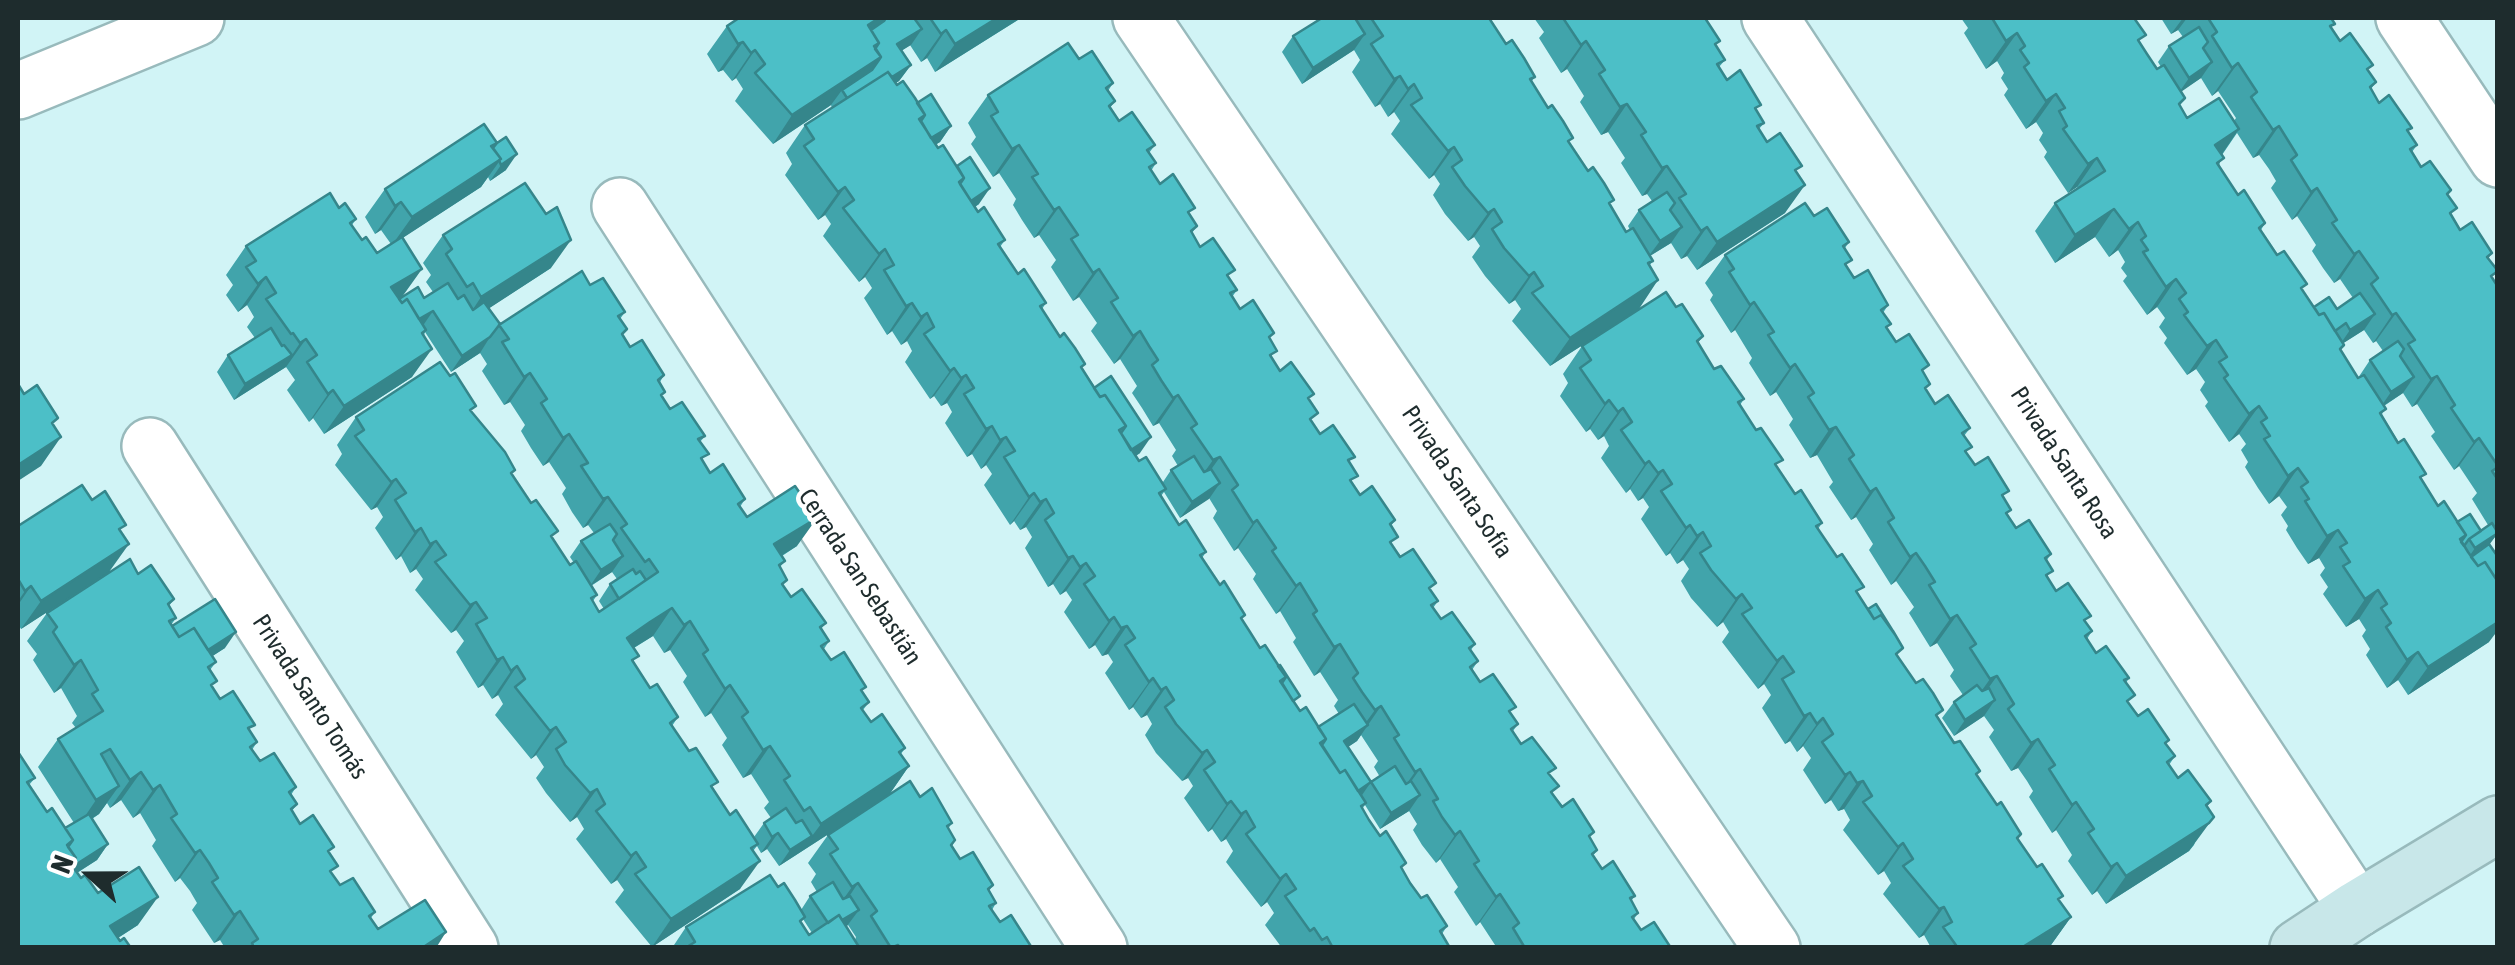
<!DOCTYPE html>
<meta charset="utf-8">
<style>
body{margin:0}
#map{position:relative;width:2515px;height:965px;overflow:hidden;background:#d1f4f6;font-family:"Asap Condensed",sans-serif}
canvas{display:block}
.frame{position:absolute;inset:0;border:20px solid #1e2c2d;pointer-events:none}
.north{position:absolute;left:40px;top:825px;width:100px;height:100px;-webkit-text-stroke:8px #fff;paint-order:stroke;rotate:291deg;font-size:28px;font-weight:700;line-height:40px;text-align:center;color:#1e2c2d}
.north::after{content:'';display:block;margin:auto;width:35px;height:45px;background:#1e2c2d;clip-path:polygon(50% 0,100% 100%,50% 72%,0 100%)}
</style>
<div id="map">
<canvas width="2515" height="965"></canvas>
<div class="frame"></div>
<div class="north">N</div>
</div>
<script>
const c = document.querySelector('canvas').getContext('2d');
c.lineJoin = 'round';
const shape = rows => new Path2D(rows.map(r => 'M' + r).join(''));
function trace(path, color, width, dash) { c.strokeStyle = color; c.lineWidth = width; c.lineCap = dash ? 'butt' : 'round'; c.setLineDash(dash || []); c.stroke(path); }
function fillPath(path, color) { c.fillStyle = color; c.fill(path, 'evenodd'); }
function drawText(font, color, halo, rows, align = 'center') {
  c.font = font + ' "Asap Condensed",sans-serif'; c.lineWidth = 9; c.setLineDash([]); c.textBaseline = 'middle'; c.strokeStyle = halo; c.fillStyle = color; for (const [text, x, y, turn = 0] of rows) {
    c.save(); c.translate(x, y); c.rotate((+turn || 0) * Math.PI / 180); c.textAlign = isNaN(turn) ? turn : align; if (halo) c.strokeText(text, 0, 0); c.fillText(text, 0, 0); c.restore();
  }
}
const street = shape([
 [1141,18,1772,948],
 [1770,18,2357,909],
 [2404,18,2498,159],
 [18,91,196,18],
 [620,206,1099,948],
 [150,446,470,948]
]);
const secondary = shape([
 [2298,948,2357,909,2498,824]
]);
const wall = shape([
 [739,18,1021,18,935,72,927,58,921,62,910,45,901,51,911,65,899,81,896,83,917,103,951,126,940,142,935,145,979,204,975,207,978,212,1005,240,1000,247,1018,274,1046,303,1042,309,1140,453,1136,456,1139,461,1163,482,1171,470,1178,466,1172,456,1176,450,1159,423,1153,426,1142,408,1132,393,1137,386,1120,359,1114,364,1091,331,1097,323,1079,297,1073,301,1051,267,1056,260,1039,235,1034,238,1022,220,1013,205,1016,199,999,173,993,177,971,144,976,137,968,123,988,95,1079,59,1113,83,1108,91,1115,101,1110,108,1119,121,1155,145,1149,153,1156,163,1151,171,1160,184,1190,216,1197,226,1192,233,1200,247,1229,278,1237,290,1232,297,1240,309,1270,339,1272,358,1280,371,1310,400,1312,422,1320,434,1350,464,1352,483,1360,495,1395,520,1391,526,1392,545,1438,601,1433,608,1441,619,1475,644,1471,650,1478,661,1472,670,1480,682,1511,714,1518,724,1513,731,1521,744,1550,776,1553,794,1590,838,1597,850,1593,856,1602,869,1635,896,1631,901,1638,913,1634,919,1641,930,1671,948,1497,948,1480,922,1476,926,1454,892,1458,887,1440,859,1436,863,1422,845,1413,830,1417,824,1409,811,1380,829,1365,805,1362,809,1421,898,1447,926,1442,934,1450,948,1282,948,1265,925,1274,913,1267,902,1261,907,1226,862,1233,851,1226,839,1221,842,1212,829,1208,832,1184,798,1193,786,1188,778,1182,781,1156,753,1145,735,1152,724,1147,715,1141,718,1133,707,1129,710,1105,673,1113,662,1108,654,1102,656,1095,645,1089,649,1064,612,1072,600,1066,591,1060,595,1053,584,1048,587,1025,548,1032,537,1026,527,1020,530,1014,521,1010,525,984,485,992,474,986,465,981,469,972,454,967,457,945,423,952,412,947,403,941,406,934,396,930,399,905,362,912,351,907,341,901,345,892,331,887,335,864,298,872,288,865,277,859,282,823,236,831,224,825,215,818,220,785,175,792,164,786,153,805,125,832,108,831,105,773,144,735,101,743,89,736,78,732,81,723,70,718,72,707,54,727,26],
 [1164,492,1180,518,1209,498,1217,511,1213,518,1234,551,1238,548,1256,574,1253,579,1276,614,1280,611,1296,638,1293,642,1314,676,1320,672,1338,700,1334,706,1339,714,1318,727,1300,711,1202,558,1206,552,1179,525,1161,496],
 [1361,735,1378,761,1374,767,1380,777,1371,782,1348,747,1357,741],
 [1317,18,1489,18,1506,44,1535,77,1531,82,1626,232,1630,230,1628,226,1639,210,1652,201,1647,194,1642,196,1621,163,1625,158,1608,132,1601,135,1580,102,1584,96,1567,69,1561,73,1539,38,1544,32,1534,18,1705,18,1717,47,1725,60,1719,67,1727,80,1757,111,1764,123,1759,129,1767,142,1797,173,1785,213,1697,270,1687,256,1681,259,1671,243,1650,256,1653,261,1649,266,1639,309,1550,366,1512,321,1521,309,1515,300,1509,304,1485,276,1472,257,1480,246,1474,237,1468,241,1445,214,1433,195,1440,184,1434,175,1429,179,1391,134,1400,121,1394,112,1388,117,1380,104,1375,107,1352,72,1360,60,1354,50,1302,84,1282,52,1293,36,1319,19],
 [1961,18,2134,18,2140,43,2157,69,2161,67,2158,62,2169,46,2183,37,2178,30,2171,34,2161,18,2331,18,2331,29,2340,41,2368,71,2376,82,2371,89,2379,103,2409,133,2417,145,2412,152,2421,167,2448,195,2452,216,2460,230,2492,253,2488,259,2493,279,2498,287,2498,533,2489,544,2489,642,2408,695,2398,680,2387,688,2366,655,2370,649,2362,636,2366,630,2359,619,2346,627,2323,594,2328,587,2320,575,2325,568,2319,558,2308,564,2297,548,2286,530,2288,526,2281,515,2287,507,2279,496,2269,504,2258,488,2245,467,2248,462,2241,450,2246,444,2239,434,2229,442,2205,406,2208,402,2200,390,2205,382,2196,369,2187,375,2164,343,2167,338,2159,327,2165,318,2157,307,2147,315,2123,281,2127,276,2121,268,2125,262,2118,250,2109,257,2095,237,2055,263,2035,231,2055,203,2078,188,2077,187,2068,193,2044,157,2047,152,2039,140,2043,133,2036,122,2026,129,2004,95,2008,89,2001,78,2004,73,1997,61,1986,69,1964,33,1968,28],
 [2201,78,2212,96,2218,91,2236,118,2234,121,2187,118,2180,105,2185,98,2181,91],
 [2237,133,2253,158,2259,155,2269,169,2276,181,2271,188,2292,220,2297,216,2307,231,2316,245,2312,251,2323,268,2334,283,2340,279,2353,298,2337,309,2314,307,2261,230,2265,223,2238,195,2219,166,2222,155],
 [2364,330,2373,343,2376,341,2383,351,2370,360,2358,378,2341,350,2343,343],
 [2403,393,2412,407,2417,404,2435,432,2431,436,2454,470,2459,466,2477,493,2472,499,2488,525,2481,531,2457,522,2438,506,2382,415,2384,406],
 [484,124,506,170,490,181,488,177,481,187,402,238,399,299,424,298,433,292,426,282,431,275,423,263,443,235,551,268,489,308,500,324,590,285,625,312,620,319,623,336,630,347,664,375,660,382,662,396,670,409,705,436,700,442,703,462,710,473,745,499,740,507,747,517,797,546,782,556,785,561,780,567,783,586,791,597,826,623,821,629,829,641,824,649,831,660,863,692,869,702,863,710,871,722,905,748,901,754,909,766,889,795,779,866,767,849,761,853,757,846,753,851,740,889,652,947,615,902,624,890,617,880,611,884,576,839,584,829,577,817,570,822,546,793,536,778,544,767,536,755,531,759,495,715,503,704,498,695,492,699,483,685,478,688,456,652,464,641,456,630,451,633,415,590,423,579,416,569,410,573,401,556,396,560,375,528,383,517,377,507,371,510,335,465,342,454,337,445,356,417,472,412,515,470,512,474,553,539,570,565,574,563,570,557,581,541,594,533,588,525,583,528,572,512,562,494,566,488,549,462,543,466,531,448,521,431,525,425,510,402,504,405,491,385,482,371,487,364,480,353,451,372,425,332,412,377,324,434,313,418,309,422,287,390,295,380,286,367,234,400,217,372,228,355,255,338,247,327,254,317,247,305,238,312,226,295,233,285,226,275,246,246,339,208,356,219,352,225,362,240,377,253,391,244,381,230,375,234,365,217,385,189],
 [612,572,617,579,610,584,599,601,604,609,599,612,593,601,597,595,591,586],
 [653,636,664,653,670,650,687,676,683,682,705,717,711,713,727,738,722,745,743,778,751,774,769,802,764,808,771,818,764,823,754,837,730,815,672,726,678,717,650,688,634,662,634,648],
 [1814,216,1849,242,1845,248,1847,267,1854,278,1888,305,1883,313,1887,330,1896,342,1924,373,1926,390,1935,404,1970,428,1964,436,1967,454,1975,465,2004,498,2008,516,2016,528,2051,554,2047,560,2048,578,2056,591,2092,631,2087,639,2096,653,2129,678,2126,683,2129,704,2175,756,2169,765,2178,778,2211,801,2207,807,2194,845,2189,851,2106,904,2097,891,2092,895,2068,861,2072,855,2056,830,2052,833,2029,797,2033,791,2027,781,2018,768,2011,771,1989,737,1994,730,1984,716,1954,736,1942,718,1954,702,1963,695,1950,676,1954,670,1937,643,1930,647,1909,613,1914,607,1896,581,1891,585,1869,550,1873,544,1856,517,1851,520,1829,487,1833,482,1817,455,1810,458,1789,425,1793,419,1776,392,1770,396,1749,363,1752,358,1735,330,1731,333,1710,300,1713,295,1705,283,1725,255],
 [1676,307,1703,336,1698,343,1714,369,1744,399,1740,405,1777,467,1795,494,1822,523,1818,529,1898,657,1997,805,2021,834,2018,839,2071,917,2051,945,2048,948,1929,948,1930,946,1924,935,1919,938,1883,894,1891,883,1884,871,1878,875,1843,830,1850,820,1844,809,1838,811,1831,800,1825,804,1803,770,1811,758,1803,746,1797,752,1790,741,1785,744,1762,708,1771,695,1764,684,1758,689,1722,642,1729,632,1723,622,1717,627,1691,598,1681,581,1689,569,1683,560,1677,564,1670,553,1666,556,1641,519,1649,507,1643,498,1638,501,1630,489,1626,493,1601,458,1609,446,1604,436,1598,440,1590,429,1586,432,1560,396,1568,383,1563,374,1582,346],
 [92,500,121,532,109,572,21,629,18,624,18,526],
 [138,574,174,599,169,606,176,618,171,625,225,648,212,656,216,662,210,670,212,688,220,699,250,732,257,742,252,750,260,761,296,787,291,795,297,804,292,811,300,824,329,853,332,874,340,885,375,912,371,918,378,929,436,948,225,948,220,940,214,943,192,910,197,903,190,891,180,878,175,882,152,846,156,840,140,813,133,818,121,800,110,808,107,803,99,814,92,819,108,844,97,860,77,873,98,893,138,925,118,938,131,948,18,948,18,752,35,778,29,785,47,812,65,828,74,823,38,767,58,739,76,728,72,723,77,716,61,688,54,693,33,660,37,654,27,641,47,613],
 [920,797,952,823,948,829,955,840,952,846,960,859,993,885,989,891,996,903,992,910,1000,922,1032,948,672,948,686,927,778,887,801,910,810,896,817,892,811,882,816,874,808,863,828,835],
 [803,919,812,933,809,935,801,922],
 [848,925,856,937,855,940,846,926]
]);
const shadedWall = shape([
 [879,18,886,18,863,43,868,25],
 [997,18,1021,18,935,72,955,44],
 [2183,18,2187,18,2178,30,2171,34],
 [922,29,911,45,886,60,897,44],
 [946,30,927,58,921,62,941,34],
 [2017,33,1997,61,1986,69,2006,41],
 [1365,34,1354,50,1302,84,1313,68],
 [1586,41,1567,69,1561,73,1581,45],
 [743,42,723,70,718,72,738,44],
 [755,50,736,78,732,81,751,53],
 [881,57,861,86,842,90,831,105,773,144,792,115],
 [2212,62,2201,78,2178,94,2189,78],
 [2238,63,2218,91,2212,96,2232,68],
 [911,65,899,81,840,119,851,103],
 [1400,76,1380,104,1375,107,1394,79],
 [1414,84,1394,112,1388,117,1408,89],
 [2056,94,2036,122,2026,129,2046,101],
 [1627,104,1608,132,1601,135,1620,107],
 [951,126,940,142,908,161,920,145],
 [2279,126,2259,155,2253,158,2273,130],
 [2239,129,2220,157,2215,145],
 [1019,145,999,173,993,177,1012,149],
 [1454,147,1434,175,1429,179,1448,151],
 [517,154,506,170,490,181,501,165],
 [2097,158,2077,187,2068,193,2088,164],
 [501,159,481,187,392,245,412,217],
 [1667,166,1647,194,1642,196,1662,168],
 [1805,185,1785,213,1697,270,1717,242],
 [845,187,825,215,818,220,838,192],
 [990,188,979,204,949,224,960,208],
 [2317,188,2297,216,2292,220,2311,192],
 [401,202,381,230,375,234,395,206],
 [1059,207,1039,235,1034,238,1054,210],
 [1494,209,1474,237,1468,241,1488,213],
 [2114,209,2095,237,2055,263,2075,235],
 [2138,222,2118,250,2109,257,2129,229],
 [1682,227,1671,243,1648,257,1660,241],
 [1707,227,1687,256,1681,259,1701,231],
 [571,240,551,268,462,326,481,297],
 [885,249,865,277,859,282,879,254],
 [2359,251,2340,279,2334,283,2354,254],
 [422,269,402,297,371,315,391,287],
 [1099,269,1079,297,1073,301,1093,273],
 [1534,272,1515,300,1509,304,1529,276],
 [266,277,247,305,238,312,258,284],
 [2176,279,2157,307,2147,315,2166,287],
 [1658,280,1639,309,1550,366,1570,338],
 [1754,302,1735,330,1731,333,1750,305],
 [912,303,892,331,887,335,906,306],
 [433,311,422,327,407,326],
 [927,313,907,341,901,345,921,317],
 [2396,313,2376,341,2373,343,2392,315],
 [2375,314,2364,330,2339,346,2350,330],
 [1140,331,1120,359,1114,364,1133,336],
 [490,337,480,353,451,372,462,356],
 [306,339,286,367,234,400,245,384,292,355,300,343],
 [2216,340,2196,369,2187,375,2207,346],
 [432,349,412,377,324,434,344,406],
 [1795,364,1776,392,1770,396,1790,368],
 [954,368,934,396,930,399,950,371],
 [530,373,510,402,504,405,524,377],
 [966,375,947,403,941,406,961,378],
 [2437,376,2417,404,2412,407,2431,379],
 [2414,377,2403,393,2380,408,2391,392],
 [333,390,313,418,309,422,328,394],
 [1178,395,1159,423,1153,426,1173,398],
 [1609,400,1590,429,1586,432,1605,404],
 [2259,406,2239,434,2229,442,2249,414],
 [1623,408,1604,436,1598,440,1618,412],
 [992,426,972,454,967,457,986,429],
 [1836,427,1817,455,1810,458,1829,430],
 [569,434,549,462,543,466,563,438],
 [61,437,41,466,18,481,18,465],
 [1006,437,986,465,981,469,1000,440],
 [1151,437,1140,453,1108,473,1120,457],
 [2479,438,2459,466,2454,470,2474,442],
 [1220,457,1200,485,1193,488,1213,460],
 [1649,461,1630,489,1626,493,1645,464],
 [2298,468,2279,496,2269,504,2288,476],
 [1663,470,1643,498,1638,501,1658,473],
 [396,479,377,507,371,510,391,482],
 [1220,483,1209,499,1180,518,1192,502],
 [1876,488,1856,517,1851,520,1870,492],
 [1034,493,1014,521,1010,525,1029,497],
 [608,497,588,525,583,528,603,499],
 [1046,499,1026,527,1020,530,1040,502],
 [817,518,797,546,755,572,774,544],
 [1257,520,1238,548,1234,551,1253,523],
 [1690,525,1670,553,1666,556,1686,528],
 [421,528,401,556,396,560,415,532],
 [2338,530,2319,558,2308,564,2327,536],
 [1703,532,1683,560,1677,564,1697,536],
 [2498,533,2478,560,2462,567,2475,548],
 [436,541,416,569,410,573,430,544],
 [129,544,109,572,21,629,41,601],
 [1916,553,1896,581,1891,585,1910,557],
 [623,556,612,572,590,586,601,570],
 [1073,556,1053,584,1048,587,1068,558],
 [1086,563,1066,591,1060,595,1080,567],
 [1300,583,1280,611,1276,614,1296,586],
 [31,586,18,605,18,601,25,591],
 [2378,590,2359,619,2346,627,2365,599],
 [1742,594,1723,622,1717,627,1736,599],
 [476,602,456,630,451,633,470,605],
 [672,608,653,636,630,650,627,638],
 [1957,615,1937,643,1930,647,1950,619],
 [1114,617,1095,645,1089,649,1109,621],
 [690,621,670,650,664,653,684,625],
 [2498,622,2498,630,2489,642,2408,695,2428,667],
 [1127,626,1108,654,1102,656,1121,628],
 [236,632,225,648,185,674,197,658],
 [1340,644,1320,672,1314,676,1334,647],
 [2418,652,2398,680,2387,688,2407,660],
 [1783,656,1764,684,1758,689,1777,661],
 [503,657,483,685,478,688,497,660],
 [81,660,61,688,54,693,74,665],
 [517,666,498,695,492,699,511,671],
 [1997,676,1977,704,1970,707,1990,679],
 [1153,678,1133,707,1129,710,1149,682],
 [730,685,711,713,705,717,725,689],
 [1166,687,1147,715,1141,718,1161,690],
 [1995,700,1984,716,1954,736,1965,720],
 [1381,706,1357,741,1333,757,1344,741,1361,729,1375,710],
 [1810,713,1790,741,1785,744,1804,716],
 [1823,718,1803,746,1797,752,1817,724],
 [556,727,536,755,531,759,550,731],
 [2038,739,2018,768,2011,771,2031,743],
 [770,746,751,774,743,778,763,750],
 [1207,750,1188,778,1182,781,1202,753],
 [909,766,889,795,779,866,790,850,812,836,821,824],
 [1420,769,1400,797,1395,800,1415,772],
 [141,772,121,800,110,808,130,780],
 [1850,772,1831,800,1825,804,1845,775],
 [1863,781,1844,809,1838,811,1857,783],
 [1371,782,1360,798,1346,798],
 [160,785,140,813,133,818,153,790],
 [119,786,99,814,77,828,96,800],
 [597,789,577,817,570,822,590,793],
 [1420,795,1409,811,1380,829,1391,813],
 [1231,801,1212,829,1208,832,1227,804],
 [2076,802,2056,830,2052,833,2072,805],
 [1246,811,1226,839,1221,842,1241,814],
 [2214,817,2189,851,2106,904,2126,876],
 [1460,831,1440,859,1436,863,1455,835],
 [778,833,767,849,761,853,772,837],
 [1903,843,1884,871,1878,875,1898,847],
 [108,844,97,860,56,886,67,870],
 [200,850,180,878,175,882,195,853],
 [636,852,617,880,611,884,631,856],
 [760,861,740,889,652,947,671,919],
 [2117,863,2097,891,2092,895,2111,867],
 [1286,874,1267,902,1261,907,1280,879],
 [858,883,839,912,832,915,852,887],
 [1500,894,1480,922,1476,926,1496,897],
 [158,897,138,925,102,948,110,926],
 [1944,907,1924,935,1919,938,1939,909],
 [859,910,847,926,819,944,831,928],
 [240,911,220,940,214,943,234,915],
 [2071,917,2051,945,2048,948,2021,948],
 [446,932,436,948,422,948]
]);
const building = shape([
 [739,18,879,18,868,25,879,43,874,46,881,57,792,115,755,73,765,64,755,50,751,53,743,42,738,44,727,26,739,18],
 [886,18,914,18,922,29,897,44,911,65,892,77,888,72,847,98,842,90,872,70,881,57,875,49,879,43,871,30,884,21,886,18],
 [930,18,997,18,955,44,946,30,941,34,930,18],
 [1322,18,1355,18,1365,34,1313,68,1293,36,1322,18],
 [1371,18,1489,18,1506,44,1512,40,1524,58,1535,77,1530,79,1548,108,1552,105,1563,121,1573,138,1568,141,1588,171,1593,167,1604,183,1614,200,1609,203,1626,232,1633,228,1653,261,1648,263,1658,280,1570,338,1532,293,1543,286,1534,272,1529,276,1504,248,1492,229,1502,222,1494,209,1488,213,1465,186,1452,167,1462,160,1454,147,1448,151,1411,105,1422,98,1414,84,1408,89,1400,76,1394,79,1371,44,1383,36,1371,18],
 [1563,18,1705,18,1720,41,1715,44,1725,60,1717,64,1727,80,1740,70,1761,105,1755,108,1764,123,1757,126,1767,142,1780,133,1802,166,1795,170,1805,185,1717,242,1707,227,1701,231,1679,198,1686,194,1667,166,1662,168,1641,135,1646,132,1627,104,1620,107,1599,74,1605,70,1586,41,1581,45,1563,18],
 [1992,18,2134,18,2146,35,2138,40,2147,54,2157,69,2164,65,2185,98,2179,104,2187,118,2219,98,2239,129,2215,145,2224,158,2217,163,2238,195,2244,190,2265,223,2259,228,2277,255,2284,251,2307,284,2301,288,2319,315,2324,313,2344,345,2340,349,2358,378,2364,375,2377,395,2386,409,2380,413,2398,443,2404,439,2426,474,2420,477,2438,506,2444,501,2466,535,2460,539,2468,552,2478,566,2485,562,2498,582,2498,622,2428,667,2418,652,2407,660,2386,627,2391,623,2381,608,2387,604,2378,590,2365,599,2343,566,2350,562,2340,547,2347,543,2338,530,2327,536,2317,520,2305,501,2309,499,2301,487,2308,482,2298,468,2288,476,2278,460,2264,439,2270,436,2261,422,2267,418,2259,406,2249,414,2224,378,2228,375,2219,362,2227,357,2216,340,2207,346,2184,315,2188,312,2179,299,2186,293,2176,279,2166,287,2143,252,2148,250,2141,240,2146,236,2138,222,2129,229,2114,209,2075,235,2055,203,2105,171,2097,158,2088,164,2063,129,2067,126,2059,111,2065,108,2056,94,2046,101,2024,67,2029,63,2020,50,2025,46,2017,33,2006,41,1992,18],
 [2208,18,2331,18,2335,24,2330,26,2340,41,2350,33,2373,65,2367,69,2376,82,2370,87,2379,103,2389,95,2412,128,2407,130,2417,145,2410,149,2421,167,2430,161,2451,190,2447,194,2457,208,2450,213,2460,230,2472,222,2492,253,2487,257,2498,271,2491,276,2498,287,2498,466,2479,438,2474,442,2451,408,2455,405,2437,376,2431,379,2408,344,2415,340,2396,313,2392,315,2371,284,2378,278,2359,251,2354,254,2332,223,2337,220,2317,188,2311,192,2291,160,2297,155,2279,126,2273,130,2251,97,2257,92,2238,63,2232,68,2212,36,2217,32,2208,18],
 [2199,27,2208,42,2203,48,2212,62,2189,78,2169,46,2199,27],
 [1068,43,1079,59,1092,51,1113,83,1106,88,1115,101,1109,106,1119,121,1132,112,1155,145,1147,150,1156,163,1149,167,1160,184,1173,174,1195,208,1188,212,1197,226,1191,231,1200,247,1213,238,1235,270,1227,275,1237,290,1230,293,1240,309,1253,300,1274,333,1269,337,1277,351,1270,355,1280,371,1291,362,1314,394,1308,398,1318,413,1310,419,1320,434,1333,425,1355,457,1348,460,1358,476,1350,480,1360,495,1372,486,1395,520,1390,524,1398,537,1390,542,1400,557,1413,549,1436,583,1429,588,1438,601,1431,605,1441,619,1452,612,1475,644,1469,648,1478,661,1470,667,1480,682,1493,674,1516,707,1509,711,1518,724,1511,729,1521,744,1532,737,1556,768,1548,773,1559,786,1551,792,1562,807,1573,799,1594,832,1589,836,1597,850,1592,854,1602,869,1613,861,1635,896,1630,898,1638,913,1632,917,1641,930,1654,922,1671,948,1525,948,1513,928,1519,923,1500,894,1496,897,1474,864,1479,861,1460,831,1455,835,1442,817,1433,801,1438,799,1420,769,1415,772,1394,738,1399,735,1381,706,1375,710,1362,692,1353,678,1358,673,1340,644,1334,647,1313,614,1317,611,1300,583,1296,586,1272,551,1276,548,1257,520,1253,523,1232,490,1238,485,1220,457,1213,460,1191,428,1197,424,1178,395,1173,398,1161,380,1152,365,1158,360,1149,346,1140,331,1133,336,1111,302,1118,298,1099,269,1093,273,1071,239,1078,235,1059,207,1054,210,1032,177,1038,174,1019,145,1012,149,991,116,998,112,988,95,1068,43],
 [888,72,897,85,903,81,915,98,925,115,919,119,938,148,943,145,964,178,959,182,978,212,984,207,1005,240,998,244,1018,274,1024,269,1046,303,1040,306,1060,337,1064,333,1075,348,1085,364,1081,367,1100,397,1105,395,1126,426,1119,430,1139,461,1146,457,1166,489,1159,493,1179,525,1186,520,1206,552,1200,555,1220,585,1224,581,1245,615,1241,618,1250,632,1260,648,1265,645,1286,677,1280,681,1300,711,1306,707,1326,739,1320,743,1340,773,1345,770,1366,803,1361,806,1369,820,1380,836,1386,831,1406,863,1401,867,1410,883,1421,898,1427,895,1447,926,1440,931,1450,948,1333,948,1327,937,1322,940,1314,928,1310,931,1285,896,1296,889,1286,874,1280,879,1246,834,1255,827,1246,811,1241,814,1231,801,1227,804,1204,770,1215,762,1207,750,1202,753,1176,724,1165,707,1174,700,1166,687,1161,690,1153,678,1149,682,1125,645,1135,638,1127,626,1121,628,1114,617,1109,621,1084,584,1095,576,1086,563,1080,567,1073,556,1068,558,1045,520,1054,513,1046,499,1040,502,1034,493,1029,497,1004,457,1015,451,1006,437,1000,440,992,426,986,429,964,394,974,388,966,375,961,378,954,368,950,371,924,334,934,327,927,313,921,317,912,303,906,306,884,270,894,265,885,249,879,254,843,208,854,200,845,187,838,192,804,146,814,139,805,125,888,72],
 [931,94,951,126,931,138,921,121,925,115,917,103,931,94],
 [484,124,497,143,491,146,501,159,412,217,401,202,395,206,385,189,484,124],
 [506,137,517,154,501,165,499,160,501,159,493,148,497,143,506,137],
 [970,157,990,188,971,201,960,184,964,178,957,166,970,157],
 [525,183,546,214,557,207,571,240,481,297,473,283,467,287,446,254,452,249,443,235,525,183],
 [1667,192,1675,203,1670,210,1682,227,1660,241,1639,210,1667,192],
 [330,193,339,208,345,203,356,219,350,223,362,240,366,237,377,253,402,237,422,269,391,287,402,303,407,299,426,330,422,333,432,349,344,406,333,390,328,394,307,362,317,355,306,339,300,343,293,333,291,334,266,299,276,293,266,277,258,284,246,267,256,261,246,246,330,193],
 [1805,203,1814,216,1827,208,1849,242,1843,246,1852,260,1845,264,1854,278,1868,270,1888,305,1881,310,1891,324,1886,327,1896,342,1909,334,1929,365,1922,370,1930,384,1925,388,1935,404,1948,395,1970,428,1962,433,1972,447,1965,451,1975,465,1988,457,2009,491,2002,495,2011,510,2006,513,2016,528,2029,520,2051,554,2045,558,2053,571,2046,575,2056,591,2068,583,2091,616,2084,620,2092,631,2085,636,2096,653,2106,646,2129,678,2124,680,2135,695,2127,701,2138,716,2148,709,2169,740,2165,743,2175,756,2167,762,2178,778,2188,770,2211,801,2206,805,2214,817,2209,823,2126,876,2117,863,2111,867,2088,833,2094,829,2076,802,2072,805,2049,769,2055,765,2047,753,2038,739,2031,743,2008,709,2014,704,1997,676,1990,679,1970,648,1976,644,1957,615,1950,619,1929,585,1935,582,1925,566,1916,553,1910,557,1888,522,1894,518,1876,488,1870,492,1849,459,1854,455,1836,427,1829,430,1808,397,1814,393,1795,364,1790,368,1768,335,1774,332,1754,302,1750,305,1729,272,1734,269,1725,255,1805,203],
 [582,271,590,285,603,278,625,312,618,316,627,329,622,334,630,347,642,340,664,375,658,380,665,392,661,395,670,409,682,402,705,436,698,439,709,454,701,458,710,473,723,464,745,499,738,504,747,517,795,486,817,518,774,544,785,561,779,565,787,580,782,584,791,597,802,589,826,623,820,627,829,641,821,646,831,660,844,652,866,687,861,690,869,702,861,708,871,722,882,714,905,748,899,752,909,766,821,824,810,807,804,811,784,780,790,776,770,746,763,750,742,717,748,712,730,685,725,689,703,654,708,650,690,621,684,625,672,608,650,622,627,638,639,656,632,660,650,688,657,684,678,717,670,723,689,751,696,748,718,782,711,786,730,815,736,810,758,844,751,848,760,861,671,919,635,874,646,867,636,852,631,856,596,811,605,804,597,789,590,793,565,765,556,749,566,742,556,727,550,731,515,687,525,679,517,666,511,671,503,657,497,660,476,624,487,618,476,602,470,605,435,562,446,555,436,541,430,544,421,528,415,532,395,500,406,493,396,479,391,482,355,436,364,430,356,417,440,362,450,376,455,373,476,406,470,410,505,452,515,470,511,473,531,503,536,500,558,531,551,536,570,565,576,561,597,595,591,598,599,612,658,572,649,559,645,562,621,528,627,524,608,497,603,499,581,466,588,463,569,434,563,438,541,403,547,399,530,373,524,377,502,342,509,339,499,325,582,271],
 [448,283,458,299,464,295,473,310,484,302,500,324,490,337,462,356,433,311,419,319,407,299,402,303,399,299,418,287,424,298,448,283],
 [1666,292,1676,307,1682,304,1703,336,1697,341,1714,369,1721,366,1744,399,1738,402,1756,430,1761,428,1783,460,1775,464,1795,494,1801,490,1822,523,1816,526,1837,557,1842,554,1864,587,1856,591,1874,619,1881,615,1893,631,1903,648,1896,654,1916,683,1923,679,1933,693,1943,710,1936,715,1954,743,1960,741,1980,771,1976,774,1997,805,2001,802,2021,834,2017,838,2037,867,2042,864,2063,896,2058,899,2071,917,2021,948,1958,948,1943,927,1952,922,1944,907,1939,909,1903,866,1913,859,1903,843,1898,847,1863,802,1872,796,1863,781,1857,783,1850,772,1845,775,1822,742,1833,734,1823,718,1817,724,1810,713,1804,716,1782,679,1794,672,1783,656,1777,661,1742,614,1752,608,1742,594,1736,599,1711,570,1700,553,1711,546,1703,532,1697,536,1690,525,1686,528,1661,491,1672,484,1663,470,1658,473,1649,461,1645,464,1621,430,1632,422,1623,408,1618,412,1609,400,1605,404,1580,368,1591,360,1582,346,1666,292],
 [2360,293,2375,314,2350,330,2346,323,2335,331,2324,313,2319,315,2314,307,2329,297,2337,309,2360,293],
 [271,328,282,346,284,345,292,355,245,384,228,355,271,328],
 [2398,341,2404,349,2400,356,2414,377,2391,392,2370,360,2398,341],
 [1111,376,1151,437,1131,450,1121,433,1126,426,1105,395,1100,397,1094,388,1111,376],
 [18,384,24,394,37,385,58,418,52,423,61,437,18,465,18,384],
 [1194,456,1204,472,1211,469,1220,483,1192,502,1171,470,1194,456],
 [2498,467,2498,480,2492,471,2498,467],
 [82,485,92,500,105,491,126,525,119,529,129,544,41,601,31,586,25,591,18,579,18,526,82,485],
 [2470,514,2481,531,2469,539,2464,546,2461,542,2466,535,2457,522,2470,514],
 [2492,523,2498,533,2475,548,2469,539,2492,523],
 [610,524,617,534,613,540,623,556,601,570,581,541,610,524],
 [2489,544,2498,557,2498,582,2485,562,2478,566,2471,557,2489,544],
 [130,559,138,574,151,565,174,599,168,604,176,618,169,621,179,637,194,628,216,662,208,667,217,681,211,685,220,699,233,691,255,725,248,728,257,742,250,747,260,761,274,753,296,787,289,792,297,804,291,809,300,824,313,815,334,847,328,851,338,866,330,871,340,885,353,878,375,912,369,916,378,929,425,900,446,932,422,948,254,948,252,943,258,939,240,911,234,915,212,882,218,878,209,863,200,850,195,853,171,818,177,814,160,785,153,790,141,772,130,780,110,749,101,754,119,786,96,800,58,739,103,711,92,694,98,690,81,660,74,665,53,632,57,627,47,613,130,559],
 [633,569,636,574,640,571,646,580,619,599,610,584,633,569],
 [215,599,236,632,208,650,194,628,179,637,172,626,215,599],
 [1876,604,1896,636,1881,615,1874,619,1868,609,1876,604],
 [1280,665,1300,696,1293,701,1282,683,1286,677,1278,666,1280,665],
 [1977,685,1982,691,1989,688,1995,700,1965,720,1954,702,1977,685],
 [1354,704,1368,725,1344,741,1371,782,1395,766,1406,784,1411,781,1420,795,1391,813,1371,782,1358,791,1345,770,1340,773,1322,745,1326,739,1318,727,1354,704],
 [18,752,35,778,27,782,47,812,52,808,73,840,67,845,76,858,70,863,81,878,85,875,98,893,139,867,158,897,110,926,120,941,124,938,131,948,18,948,18,752],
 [910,781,920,797,932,788,952,823,947,826,955,840,951,845,960,859,973,852,993,885,988,889,996,903,989,906,1000,922,1011,915,1032,948,900,948,898,945,891,948,871,916,877,911,858,883,852,887,830,854,838,849,828,835,910,781],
 [786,808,796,823,802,820,812,836,790,850,778,833,772,837,764,823,786,808],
 [89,814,108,844,72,867,71,865,76,858,68,847,73,840,65,828,89,814],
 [770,875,778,887,784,883,795,900,805,917,800,921,809,935,839,915,859,947,685,948,695,942,686,927,770,875],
 [833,882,843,899,850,896,859,910,842,920,839,915,828,923,810,896,833,882]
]);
const streetNames = [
 ["Privada Santa Rosa",2064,463,57],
 ["Privada Santa Sofía",1457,482,56],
 ["Cerrada San Sebastián",860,577,57],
 ["Privada Santo Tomás",310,697,57]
];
trace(street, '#98babc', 60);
trace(secondary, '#98babc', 60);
trace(street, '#fff', 55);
trace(secondary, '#c8e7e9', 55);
fillPath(wall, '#41a4ab');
fillPath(shadedWall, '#35868b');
fillPath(building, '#4cbfc7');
trace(building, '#35868b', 2.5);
drawText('25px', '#1e2c2d', '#fff', streetNames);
</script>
